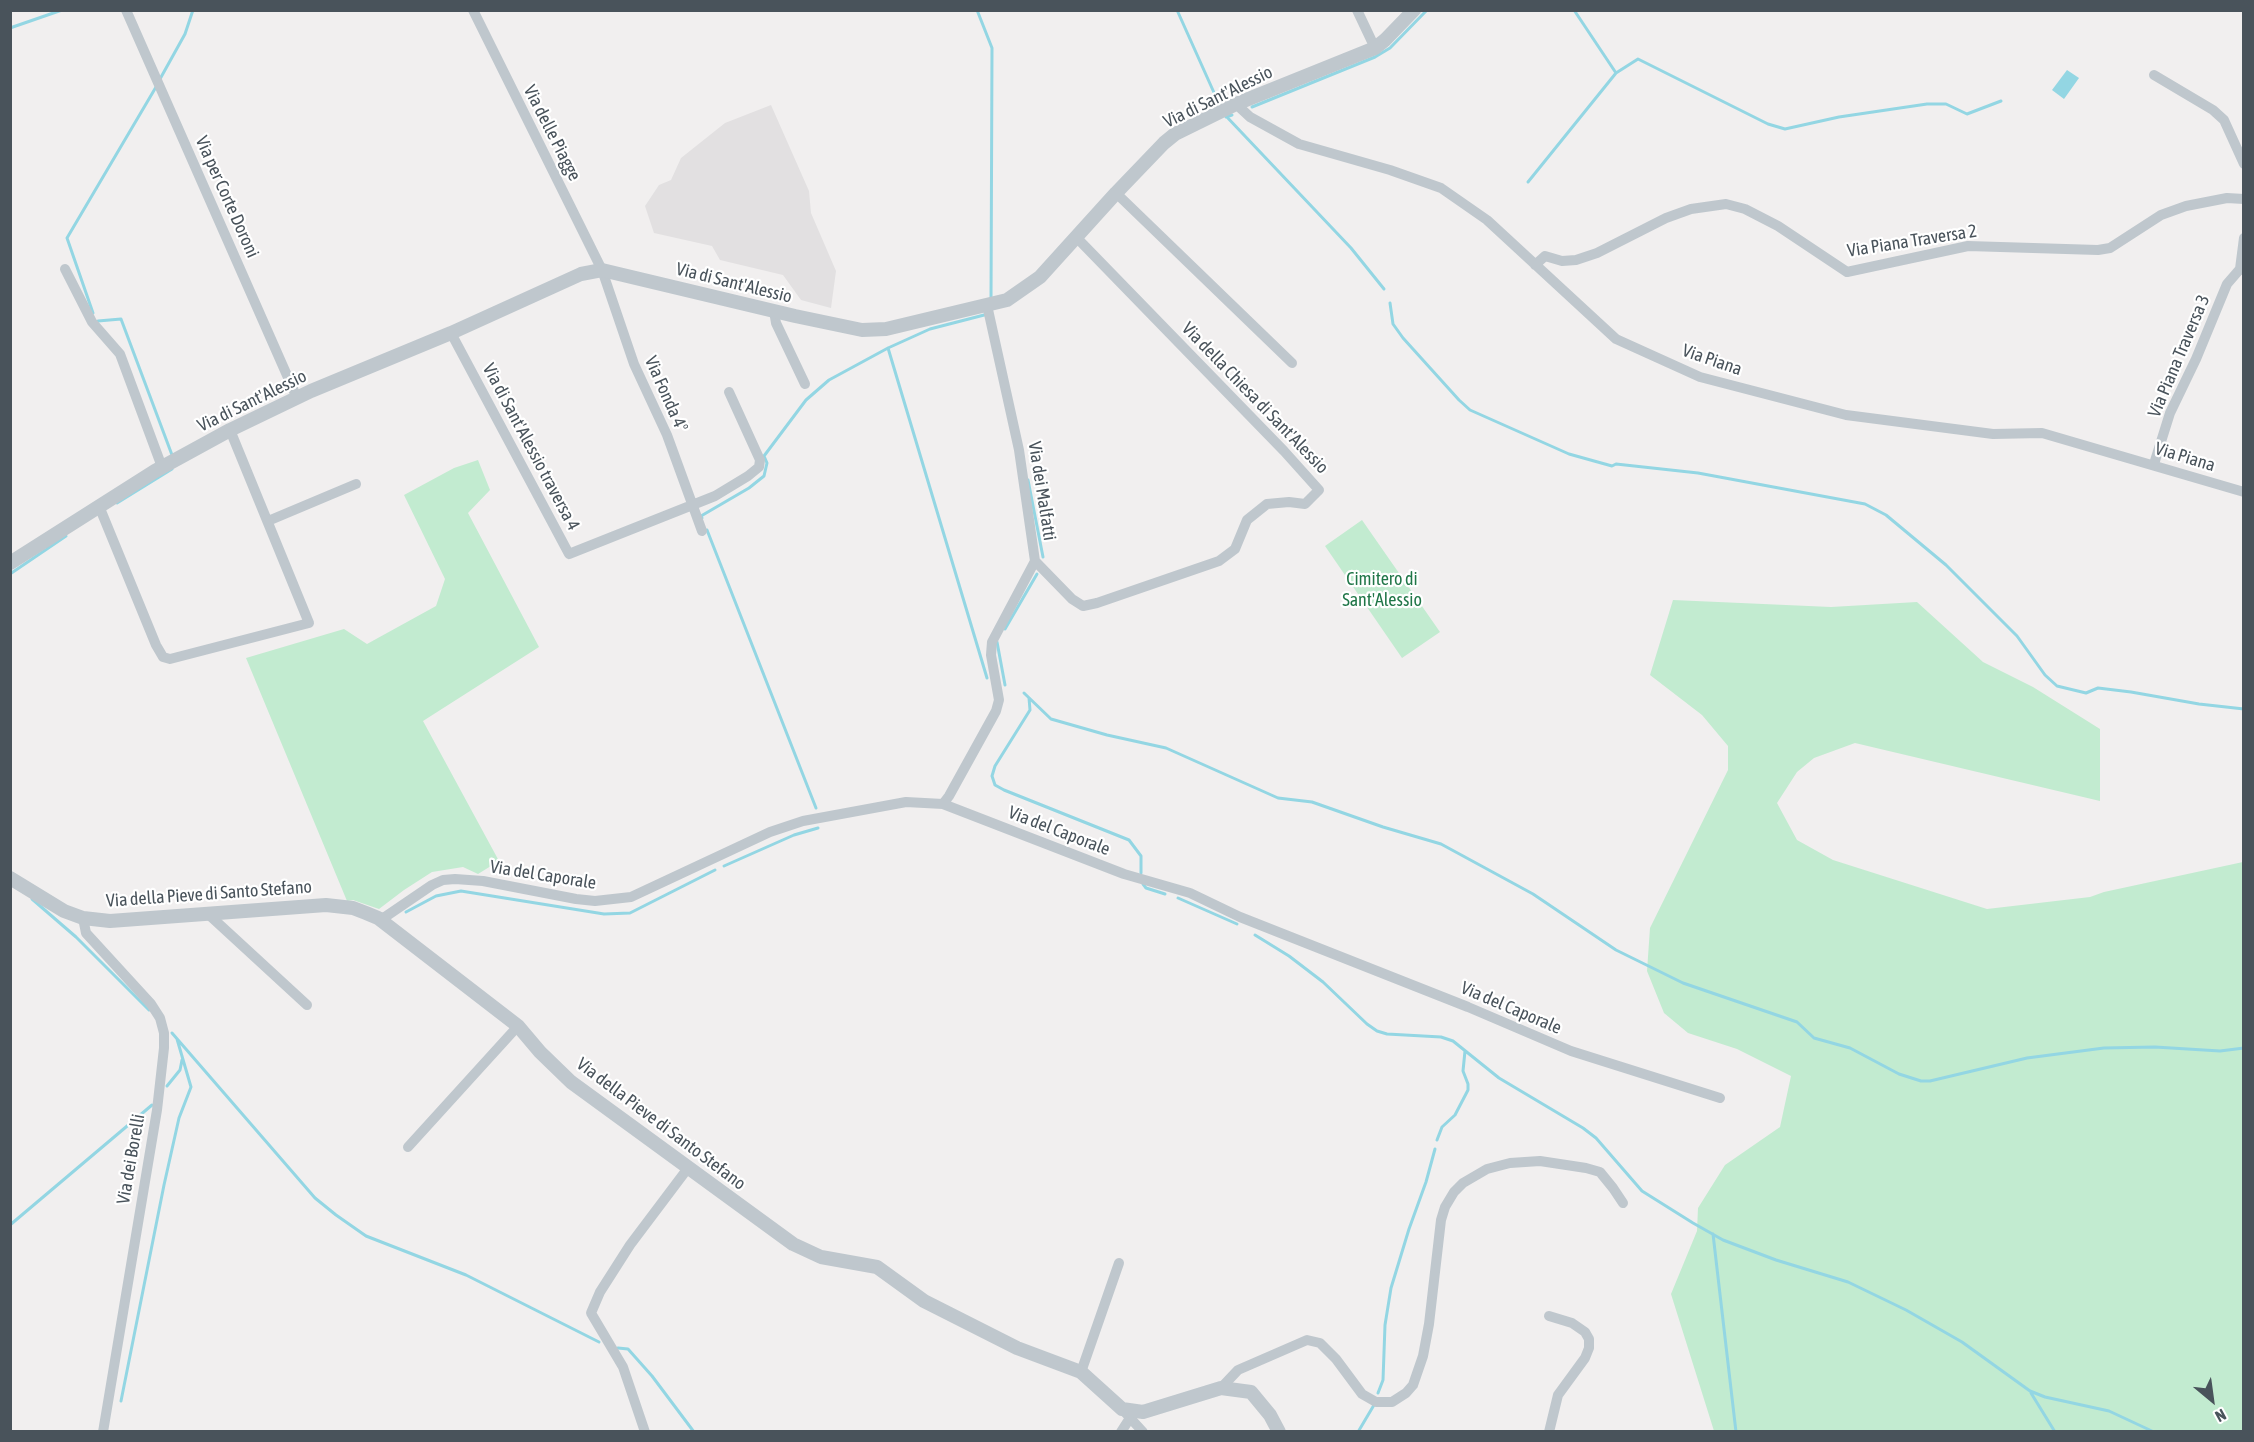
<!DOCTYPE html>
<html>
<head>
<meta charset="utf-8">
<style>
	body { margin:0 }
	#map { position:relative; width:2254px; height:1442px; overflow:hidden; background:#f1efef; font-family:"Asap Condensed",sans-serif }
	canvas { display:block }
	.frame { position:absolute; inset:0; border:12px solid #49535b; pointer-events:none }
	.north { position:absolute; left:2182px; top:1370px; width:60px; height:60px; -webkit-text-stroke:4px #fff; paint-order:stroke; rotate:151deg; font-size:16px; font-weight:700; line-height:24px; text-align:center; color:#49535b }
	.north::after { content:''; display:block; margin:auto; width:21px; height:27px; background:#49535b; clip-path:polygon(50% 0,100% 100%,50% 72%,0 100%) }
</style>
</head>
<body>
<div id="map">
<canvas width="2254" height="1442"></canvas>
<div class="frame"></div>
<div class="north">N</div>
</div>
<script>
const ctx = document.querySelector('canvas').getContext('2d');
ctx.lineJoin = 'round';
function fillPath(path, color) {
  ctx.fillStyle = color;
  ctx.fill(path, 'evenodd');
}
function poly(rows) {
  const path = new Path2D();
  for (const r of rows) {
    path.moveTo(r[0], r[1]);
    for (let i = 2; i < r.length; i += 2) path.lineTo(r[i], r[i + 1]);
  }
  return path;
}
function trace(path, color, width, dash) {
  ctx.strokeStyle = color;
  ctx.lineWidth = width;
  ctx.lineCap = dash ? 'butt' : 'round';
  ctx.setLineDash(dash || []);
  ctx.stroke(path);
}
function drawText(font, color, halo, rows, align = 'center') {
  ctx.font = font + ' "Asap Condensed",sans-serif';
  ctx.lineWidth = 4.5;
  ctx.setLineDash([]);
  ctx.textBaseline = 'middle';
  ctx.strokeStyle = halo;
  ctx.fillStyle = color;
  for (const [text, x, y, turn = 0] of rows) {
    ctx.save();
    ctx.translate(x, y);
    ctx.rotate((+turn || 0) * Math.PI / 180);
    ctx.textAlign = isNaN(turn) ? turn : align;
    if (halo) ctx.strokeText(text, 0, 0);
    ctx.fillText(text, 0, 0);
    ctx.restore();
  }
}
fillPath(poly([
	[771,105,809,191,811,213,836,271,831,308,801,300,783,275,720,260,712,246,654,233,645,206,659,185,671,180,681,158,725,123]
]), '#e2e0e1');
fillPath(poly([
	[478,460,490,490,468,513,539,647,423,721,499,861,478,874,463,867,432,872,404,890,379,909,353,900,347,901,246,658,344,629,367,644,436,606,445,579,404,495,454,468],
	[1362,520,1440,632,1402,658,1325,546],
	[1673,600,1831,607,1917,602,1983,662,2033,687,2100,729,2100,801,1855,743,1814,758,1797,772,1777,803,1797,840,1833,860,1987,909,2090,897,2104,892,2243,862,2243,1431,1714,1431,1671,1294,1697,1231,1698,1208,1725,1165,1780,1127,1791,1076,1737,1049,1688,1033,1664,1013,1647,971,1650,928,1728,770,1728,746,1702,715,1650,675]
]), '#c2ebd0');
fillPath(poly([
	[2067,70,2079,78,2064,99,2052,90]
]), '#93d6e3');
trace(poly([
	[977,10,992,48,991,300],
	[1177,10,1220,106],
	[1574,10,1616,73],
	[10,28,62,10],
	[160,79,185,34,193,10],
	[1252,107,1375,57,1390,48,1427,10],
	[1225,115,1351,248,1384,289],
	[1226,117,1232,115],
	[1528,182,1616,73,1638,59,1768,124,1785,129,1839,117,1927,104,1946,104,1967,114,2001,101],
	[1390,303,1393,324,1403,338,1459,400,1470,410,1569,454,1612,466,1616,464,1698,473,1865,504,1886,515,1946,565,2017,636,2045,675,2057,686,2086,693,2098,688,2131,692,2199,704,2244,709],
	[93,313,67,238,156,87],
	[98,321,121,319,172,455],
	[888,348,987,678],
	[1028,480,1043,557],
	[117,503,172,469],
	[702,518,701,516,749,488,764,476,767,463,764,456,806,400,829,380,888,348,930,329,988,314],
	[707,530,816,808],
	[10,574,66,536],
	[1005,629,1037,574],
	[997,642,1005,685],
	[1024,693,1051,719,1107,735,1166,748,1278,798,1312,802,1383,827,1441,844,1533,894,1616,950,1683,983,1797,1022,1814,1038,1850,1048,1899,1074,1921,1081,1930,1081,2027,1058,2104,1048,2155,1047,2220,1051,2244,1048],
	[1029,698,1030,710,995,766,992,776,995,785,1004,790,1129,840,1141,856,1141,873],
	[724,866,794,835,818,828],
	[1143,884,1146,888,1165,894],
	[1178,898,1237,924],
	[32,899,76,937,149,1010],
	[406,912,436,896,461,891,604,914,630,913,715,870],
	[1255,935,1289,956,1323,982,1367,1024,1377,1031,1387,1034,1441,1037,1453,1041,1499,1078,1583,1128,1596,1138,1642,1191,1693,1223,1723,1240,1776,1260,1848,1282,1906,1310,1962,1342,2030,1391,2045,1397,2109,1411,2154,1432],
	[172,1033,315,1198,336,1215,366,1236,466,1275,599,1342],
	[167,1086,180,1070,182,1060],
	[1437,1140,1442,1127,1455,1115,1468,1090,1468,1084,1463,1071,1465,1051],
	[10,1225,152,1105],
	[1713,1234,1736,1432],
	[618,1348,628,1349,652,1376,694,1432],
	[1378,1393,1383,1380,1385,1325,1391,1288,1409,1229,1426,1182,1435,1149],
	[2031,1393,2055,1432],
	[121,1401,164,1185,179,1118,191,1087,177,1039],
	[1358,1432,1374,1405]
]), '#93d6e3', 3);
trace(poly([
	[126,10,297,398],
	[473,10,602,270,634,364,667,435,702,531],
	[1357,10,1375,48],
	[2154,75,2213,110,2224,120,2244,164],
	[1236,104,1250,117,1299,144,1390,170,1441,188,1487,220,1616,339,1700,377,1846,415,1993,434,2042,433,2244,492],
	[1116,193,1292,363],
	[1535,265,1545,256,1562,261,1576,260,1597,253,1666,218,1691,209,1726,204,1745,209,1778,226,1847,272,1968,246,2098,250,2110,248,2161,215,2186,206,2227,198,2244,199],
	[65,269,92,322,120,354,162,467],
	[2240,269,2244,238],
	[774,311,776,323,805,384],
	[451,333,569,554,715,496,748,476,759,467,760,460,729,392],
	[2154,464,2170,413,2196,359,2227,284,2240,269,2244,270],
	[99,506,156,645,163,657,170,659,309,623,230,430],
	[268,521,356,484],
	[1035,561,1072,599,1083,606,1097,603,1219,561,1235,549,1247,520,1267,504,1289,502,1305,504,1319,490,1284,451,1077,238],
	[943,804,949,796,996,711,999,700,991,655,992,642,1035,561,1019,450,987,305],
	[207,913,307,1005],
	[83,918,86,933,151,1004,160,1018,164,1033,164,1048,157,1110,103,1432],
	[378,918,385,917,432,885,443,880,455,879,483,881,576,899,595,901,631,897,770,832,803,821,906,802,943,804,1124,874,1190,893,1240,917,1468,1007,1571,1051,1720,1098],
	[408,1147,518,1026],
	[1081,1372,1119,1263],
	[1221,1388,1238,1370,1307,1340,1320,1343,1336,1359,1362,1394,1376,1402,1392,1402,1406,1393,1413,1385,1423,1356,1429,1324,1441,1220,1445,1207,1454,1192,1463,1183,1487,1169,1510,1163,1540,1161,1586,1168,1600,1172,1613,1188,1623,1203],
	[1122,1409,1143,1432],
	[645,1432,623,1367,591,1313,600,1292,630,1245,688,1168],
	[1121,1432,1130,1418],
	[1549,1432,1558,1395,1585,1358,1589,1348,1589,1339,1585,1332,1572,1323,1549,1316]
]), '#bfc7cd', 10);
trace(poly([
	[10,563,155,471,230,430,311,391,451,333,581,274,602,270,795,316,862,330,886,329,1007,300,1040,277,1116,193,1164,143,1175,134,1236,104,1375,48,1385,40,1414,10],
	[10,878,64,911,83,918,110,921,326,905,353,908,366,913,378,918,518,1026,540,1052,571,1082,793,1244,821,1257,877,1267,924,1301,1017,1348,1081,1372,1122,1409,1143,1412,1221,1388,1251,1392,1270,1415,1279,1432]
]), '#bfc7cd', 14);
drawText('18px', '#49535b', '#fff', [
	["Via di Sant'Alessio",1218,97,-26],
	["Via delle Piagge",552,133,63],
	["Via per Corte Doroni",227,197,66],
	["Via Piana Traversa 2",1912,241,-9],
	["Via di Sant'Alessio",734,283,14],
	["Via Piana Traversa 3",2179,356,-67],
	["Via Piana",1712,360,19],
	["Via Fonda 4°",666,394,66],
	["Via della Chiesa di Sant'Alessio",1255,398,46],
	["Via di Sant'Alessio",252,401,-26],
	["Via di Sant'Alessio traversa 4",531,447,62],
	["Via Piana",2185,457,17],
	["Via dei Malfatti",1042,491,81],
	["Via del Caporale",1059,831,21],
	["Via del Caporale",543,875,9],
	["Via della Pieve di Santo Stefano",209,894,-4],
	["Via del Caporale",1511,1008,23],
	["Via della Pieve di Santo Stefano",661,1124,37],
	["Via dei Borelli",131,1159,-80]
]);
drawText('18px', '#207648', '#fff', [
	["Cimitero di",1382,579],
	["Sant'Alessio",1382,600]
]);
</script>
</body>
</html>
